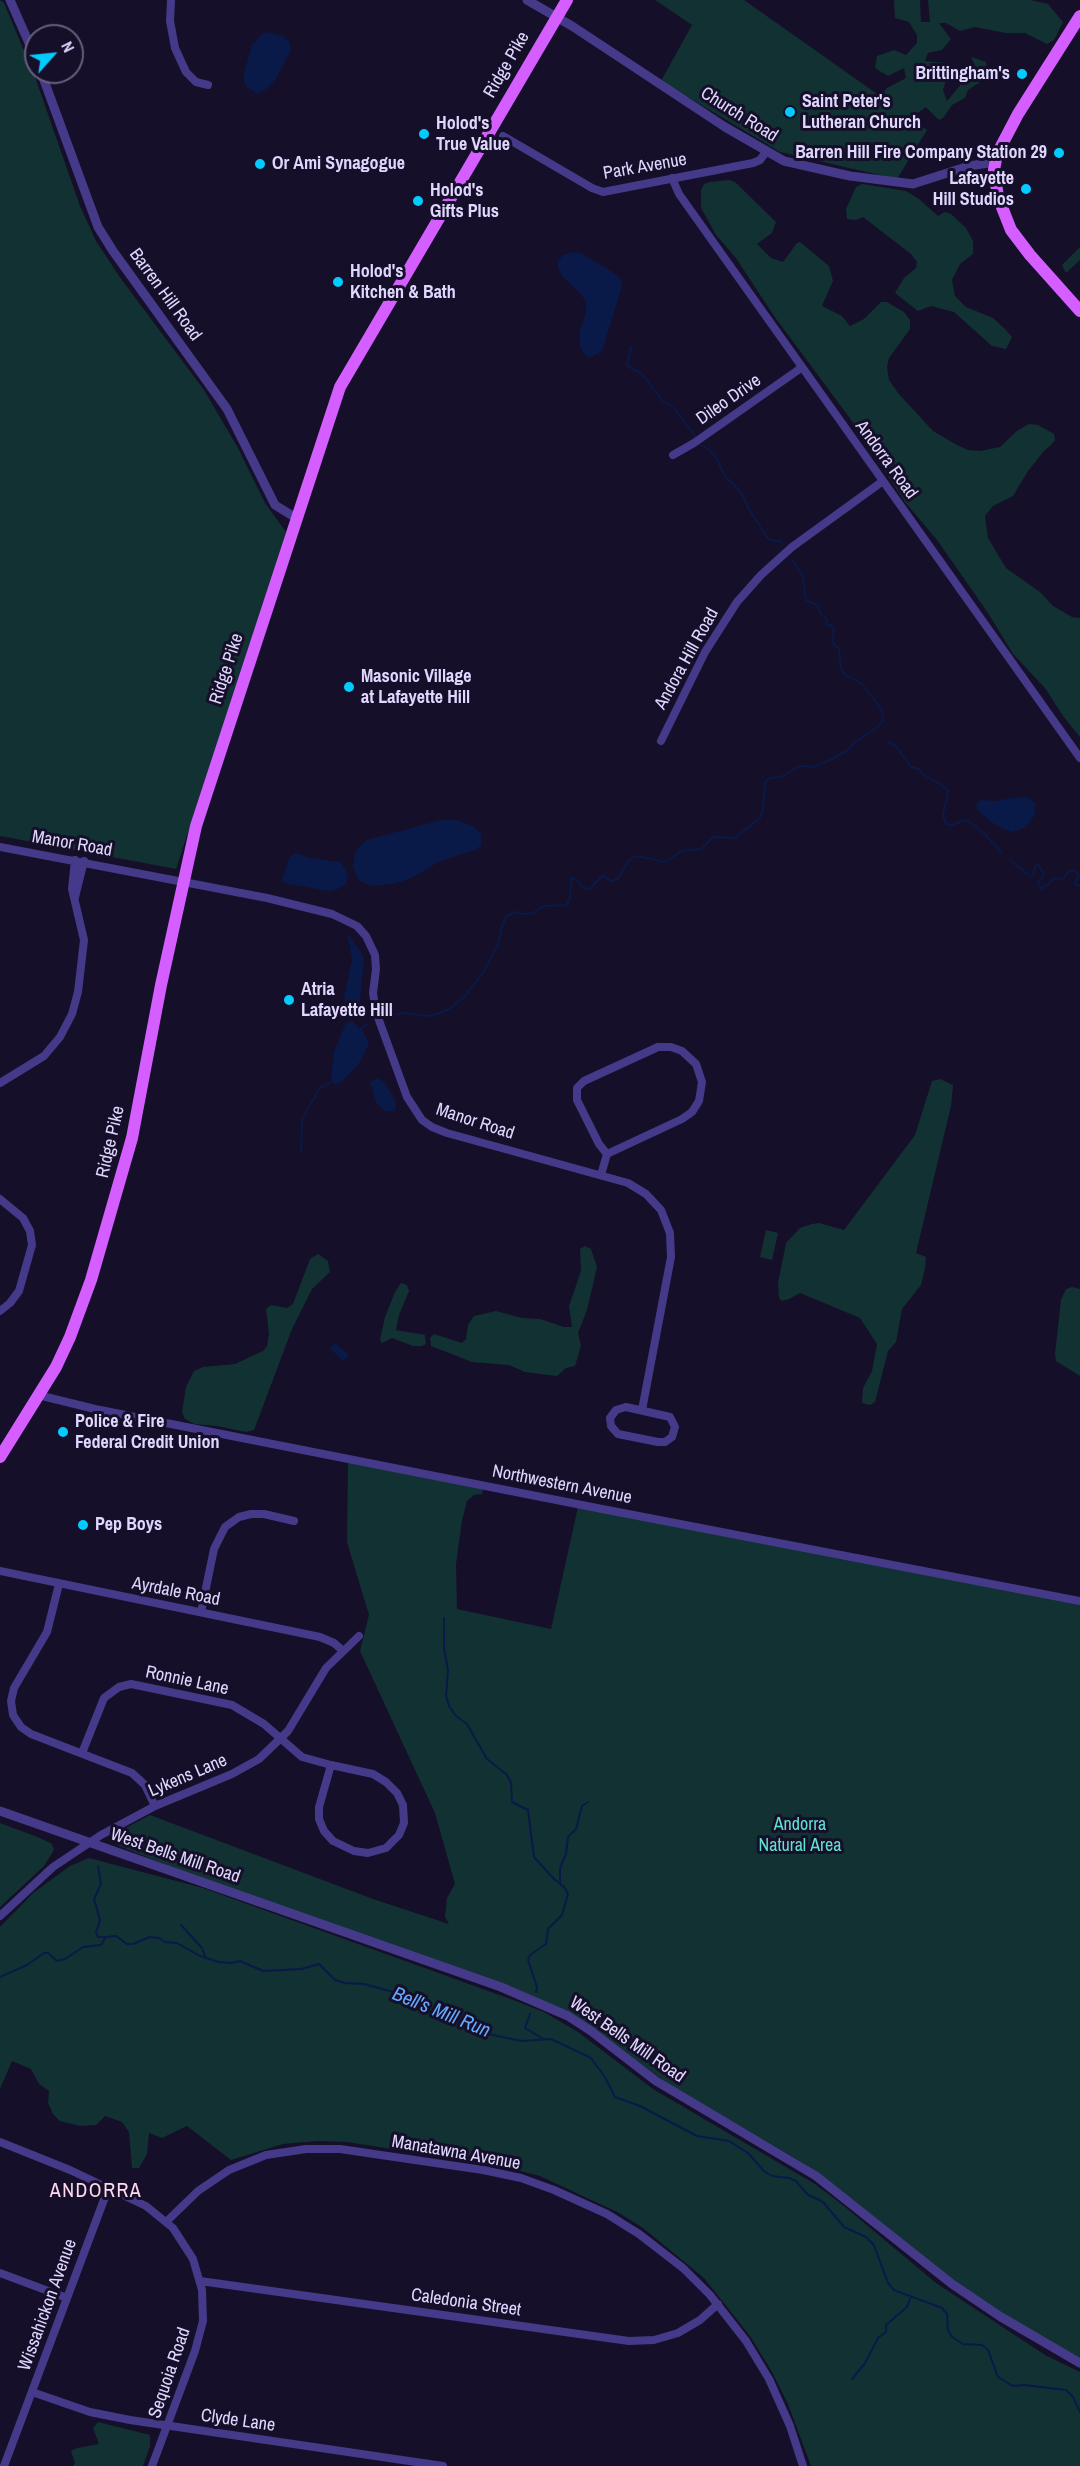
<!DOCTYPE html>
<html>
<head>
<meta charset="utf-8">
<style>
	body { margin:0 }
	#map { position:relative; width:1080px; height:2466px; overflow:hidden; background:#160f29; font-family:"Archivo Narrow",sans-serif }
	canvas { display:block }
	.north { position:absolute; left:24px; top:24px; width:60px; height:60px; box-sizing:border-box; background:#160f29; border:2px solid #675f7f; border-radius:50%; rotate:63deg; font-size:16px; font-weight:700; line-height:24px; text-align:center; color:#e0d7ff }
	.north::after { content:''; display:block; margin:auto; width:21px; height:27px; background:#03cbff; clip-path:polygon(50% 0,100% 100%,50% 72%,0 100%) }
</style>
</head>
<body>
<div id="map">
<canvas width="1080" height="2466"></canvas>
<div class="north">N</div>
</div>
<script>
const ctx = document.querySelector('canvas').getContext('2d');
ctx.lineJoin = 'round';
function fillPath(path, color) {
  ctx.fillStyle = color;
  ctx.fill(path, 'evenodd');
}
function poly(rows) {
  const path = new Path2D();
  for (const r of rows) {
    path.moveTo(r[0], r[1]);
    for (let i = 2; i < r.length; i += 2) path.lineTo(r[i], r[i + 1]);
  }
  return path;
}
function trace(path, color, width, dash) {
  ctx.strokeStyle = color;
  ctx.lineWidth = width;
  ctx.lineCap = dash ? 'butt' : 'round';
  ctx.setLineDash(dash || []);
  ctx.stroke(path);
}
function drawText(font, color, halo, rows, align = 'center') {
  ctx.font = font + ' "Archivo Narrow",sans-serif';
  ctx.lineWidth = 6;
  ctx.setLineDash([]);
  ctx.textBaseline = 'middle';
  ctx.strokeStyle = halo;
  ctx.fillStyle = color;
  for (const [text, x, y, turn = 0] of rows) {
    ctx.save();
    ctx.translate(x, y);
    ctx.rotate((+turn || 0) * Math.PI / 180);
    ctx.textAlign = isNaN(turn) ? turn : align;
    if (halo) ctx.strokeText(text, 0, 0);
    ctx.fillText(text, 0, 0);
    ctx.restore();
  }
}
fillPath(poly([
	[0,0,4,3,35,77,80,206,96,241,119,276,204,390,238,448,265,503,286,532,176,869,0,836],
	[655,0,744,0,880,96,887,88,906,78,904,68,888,76,875,68,877,56,894,50,906,55,917,43,917,35,909,22,895,18,894,0,920,0,921,22,930,22,928,0,1030,0,1048,4,1063,22,1054,40,1047,44,1025,33,1006,33,975,27,960,31,946,23,939,23,951,39,942,50,928,53,925,61,946,63,947,77,943,90,947,101,967,77,978,72,971,57,986,62,989,76,968,90,965,98,952,105,943,118,939,120,926,107,913,116,912,120,927,130,897,179,780,152,661,81,692,25],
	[729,180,735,182,776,222,772,233,757,244,771,258,783,262,797,243,800,242,829,266,833,281,822,306,842,316,850,326,864,319,881,302,887,302,904,312,910,320,910,329,889,358,887,367,889,380,898,393,933,431,957,445,968,450,980,451,1000,447,1018,430,1029,424,1038,425,1054,434,1055,440,1051,445,1044,451,1028,471,1013,496,993,506,985,516,988,538,1006,568,1040,592,1053,606,1072,617,1080,618,1080,737,1063,716,1045,688,1013,654,988,613,937,540,905,502,849,417,774,316,736,258,716,235,701,208,701,190,704,184,710,182],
	[862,184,906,191,919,199,938,216,945,212,951,214,966,228,973,241,973,254,960,264,952,280,955,296,966,307,993,318,1004,328,1012,337,1006,349,992,346,954,312,931,306,918,311,895,293,904,278,916,268,917,262,911,254,863,217,856,220,847,219,846,209,856,187],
	[1080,247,1080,260,1066,273,1062,265],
	[940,1079,953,1085,951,1106,916,1253,926,1257,925,1268,921,1285,902,1309,896,1342,888,1351,875,1402,870,1405,862,1403,863,1388,872,1371,877,1344,860,1318,800,1293,789,1299,782,1301,779,1298,778,1283,786,1243,800,1228,812,1224,819,1223,844,1230,915,1135,932,1081],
	[766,1230,778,1233,772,1260,760,1257],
	[585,1246,591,1249,597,1267,587,1310,578,1333,581,1346,575,1366,566,1368,557,1376,525,1372,509,1365,472,1362,431,1346,430,1338,434,1334,462,1343,466,1339,468,1325,474,1316,496,1311,522,1318,540,1319,564,1327,572,1327,569,1306,581,1271,580,1249],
	[318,1254,328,1261,330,1272,312,1289,292,1329,254,1430,246,1432,217,1426,194,1424,185,1419,182,1412,186,1387,194,1371,203,1367,235,1364,263,1351,267,1346,269,1334,266,1309,271,1305,287,1308,293,1304,310,1259],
	[401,1283,407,1285,409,1291,399,1315,396,1330,425,1335,426,1344,422,1346,413,1346,392,1338,382,1343,380,1340,385,1317,395,1292],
	[1072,1287,1080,1289,1080,1376,1056,1361,1055,1354,1061,1300,1066,1289],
	[348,1461,483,1489,482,1494,474,1495,467,1501,462,1520,456,1564,457,1609,551,1629,578,1507,1080,1604,1080,2358,1018,2323,944,2274,821,2175,790,2155,671,2086,573,2014,510,1986,182,1871,119,1846,116,1841,118,1832,150,1815,373,1899,449,1924,445,1917,447,1898,455,1884,435,1813,360,1651,369,1615,347,1542],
	[0,1823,40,1838,52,1844,54,1850,44,1866,0,1907],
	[89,1858,203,1888,516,2001,544,2012,578,2032,653,2089,815,2184,844,2206,936,2283,1045,2355,1080,2372,1080,2466,811,2466,788,2404,772,2372,750,2336,704,2278,643,2228,619,2213,540,2176,501,2166,347,2142,318,2141,283,2144,231,2160,187,2126,162,2138,149,2133,147,2154,139,2168,132,2168,129,2132,122,2122,105,2116,96,2125,80,2126,60,2121,53,2114,48,2103,49,2091,39,2084,31,2069,12,2061,0,2089,0,1927,33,1893,70,1866],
	[98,2422,150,2435,150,2446,143,2466,73,2466,75,2463,71,2451,77,2448,99,2444,93,2428]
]), '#123133');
fillPath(poly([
	[266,32,283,36,289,42,291,50,276,79,266,89,258,94,248,88,244,82,244,73,252,45,260,36],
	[573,252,581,253,614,273,621,280,622,286,602,351,592,357,587,357,580,347,580,330,586,313,586,302,580,293,563,277,558,268,558,261,563,255],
	[1025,796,1035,803,1035,815,1025,828,1012,832,997,826,979,812,976,806,978,802,982,800,994,801],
	[441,820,457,820,473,826,481,834,481,845,476,850,440,861,412,878,393,884,369,886,358,879,353,867,354,859,356,850,367,840],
	[295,853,310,858,340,862,348,873,346,884,338,889,329,891,288,884,282,880,289,858],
	[349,935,364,957,360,1001,357,1005,345,1003,344,997,352,960,348,937],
	[352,1021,363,1031,369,1044,358,1065,340,1083,335,1085,331,1080,334,1051,346,1023],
	[377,1078,384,1082,394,1098,396,1104,395,1111,384,1111,376,1102,370,1082],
	[335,1343,349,1355,343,1361,330,1349]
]), '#091a48');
trace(poly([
	[631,347,627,366,641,373,662,400,675,409,695,436],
	[703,446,714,454,725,476,741,492,749,509,766,536,770,540,780,541,783,545],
	[888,742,896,746,911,767,919,769,923,774,946,788,948,792,943,815,946,824,952,825,964,820,970,822,985,834,1001,852],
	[1010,860,1030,876,1033,875,1035,866,1038,864,1044,874,1038,883,1042,889,1055,878,1063,880,1068,872,1073,870,1079,874,1075,884,1080,886],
	[390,1016,403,1013,427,1016,438,1014,449,1009,463,998,483,973,498,944,502,926,507,916,516,912,523,914,533,913,544,906,566,905,570,899,571,878,576,879,583,888,590,889,603,875,611,881,618,879,629,860,636,856,666,862,682,851,701,849,713,837,735,838,760,818,763,810,765,783,768,779,783,776,799,766,814,767,828,761,847,751,854,743,879,726,883,720,882,710,862,684,844,674,841,669,839,649,832,642,834,630,832,626,826,624,827,619,820,613,818,606,806,600,803,577,792,559],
	[360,1029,367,1024],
	[301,1152,302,1119,320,1088,333,1081],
	[444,1618,444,1649,448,1670,446,1696,449,1706,456,1716,467,1724,487,1759,507,1775,511,1783,512,1802,528,1810,534,1857,553,1878,565,1888,568,1894,562,1915,548,1929,546,1944,530,1955,528,1960,537,1987,536,1992],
	[98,1866,101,1884,94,1899,100,1920,96,1933,98,1937,106,1937],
	[560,1882,560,1868,566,1854,568,1837,576,1829,582,1806,588,1802],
	[181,1925,202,1948,205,1956],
	[0,1977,27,1965,44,1953,48,1953,57,1961,65,1959,83,1947,101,1945,106,1937,116,1936,127,1944,133,1944,150,1937,159,1938,165,1942,177,1943,200,1956,219,1962,232,1963,240,1961,263,1971,301,1969,319,1964,335,1980,345,1983,364,1984,397,1993,418,2001,430,2012,467,2020,483,2033,522,2041,551,2039,591,2058,605,2077,615,2097,640,2106,697,2136,729,2141,748,2153,764,2171,772,2176,789,2178,796,2181,807,2194,823,2202,844,2227,866,2237,874,2245,888,2283,894,2290,942,2308,947,2314,948,2330,952,2337,963,2344,982,2345,988,2350,998,2377,1013,2386,1024,2385,1066,2390,1073,2397,1080,2412],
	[530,2014,525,2028,542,2038],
	[852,2379,865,2363,878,2338,886,2332,886,2325,907,2307,911,2297]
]), '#091a48', 2);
trace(poly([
	[171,0,170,21,175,48,186,72,196,82,208,85],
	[503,136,592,188,603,192,753,163,760,160,766,152],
	[672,178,679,194,1080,758],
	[673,455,694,443,801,368],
	[661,741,705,652,737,602,761,575,792,547,883,481],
	[0,847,267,898,332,914,357,926,366,936,375,955,376,969,373,993,376,1012,407,1097,422,1120,432,1127,447,1133,628,1183,646,1194,661,1210,670,1233,671,1257,642,1410],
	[75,897,84,861],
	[658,1047,671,1047,682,1051,696,1064,702,1082,699,1101,692,1112,682,1119,607,1154,599,1144,577,1100,577,1088,584,1081,658,1047],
	[0,1083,44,1056,60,1037,72,1014,78,992,84,940,72,889,75,860],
	[601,1175,607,1154],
	[0,1199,23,1218,30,1231,32,1245,19,1291,10,1303,0,1311],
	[38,1395,95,1409,597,1508,1080,1601],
	[626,1407,670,1417,675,1427,672,1437,665,1442,658,1442,618,1434,611,1426,610,1418,616,1410,626,1407],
	[0,1571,320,1637,334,1643,342,1650],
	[59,1584,47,1632,14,1688,11,1701,13,1715,21,1727,31,1734,132,1773,145,1785,155,1806],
	[201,1612,214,1549,225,1527,239,1517,251,1514,264,1514,294,1521],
	[82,1753,104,1698,119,1687,131,1684,232,1705,264,1724,302,1757,331,1765],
	[331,1765,373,1774,386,1782,397,1793,403,1805,404,1823,399,1835,386,1848,368,1853,354,1851,333,1841,324,1831,319,1819,319,1807,331,1765],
	[0,1916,53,1867,101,1835,155,1806,232,1774,259,1759,288,1731,326,1668,359,1636],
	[0,2142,70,2170,146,2206,173,2228,193,2259,202,2290,203,2321,195,2351,152,2466],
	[167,2221,198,2191,229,2170,266,2155,306,2149,340,2149,483,2170,521,2178,554,2190,607,2214,639,2234,683,2268,710,2295,746,2341,769,2379,790,2426,803,2466],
	[0,2273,67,2298],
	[200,2281,629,2341,654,2340,678,2333,700,2320,718,2304],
	[32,2392,90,2412,130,2420,443,2466],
	[4,2466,108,2189]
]), '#453a89', 8);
trace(poly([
	[10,0,36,59],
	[527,0,572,26,725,127,784,161,850,176,913,184,969,166,995,162],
	[41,72,98,227,113,251,227,409,275,505,296,518],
	[0,1811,501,1987,568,2016,591,2031,656,2081,816,2176,952,2284,1001,2317,1080,2363]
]), '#453a89', 9);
trace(poly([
	[1080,16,1018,114,997,154,994,170,998,197,1011,230,1030,255,1080,311],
	[0,1457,56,1367,70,1337,91,1280,132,1138,161,985,196,826,340,387,567,0]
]), '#d45eff', 12);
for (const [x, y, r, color] of [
	[1022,74,6,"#03cbff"],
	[790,112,6,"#03cbff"],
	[424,134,6,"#03cbff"],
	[1059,153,6,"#03cbff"],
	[260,164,6,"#03cbff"],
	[1026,189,6,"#03cbff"],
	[418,201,6,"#03cbff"],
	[338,282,6,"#03cbff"],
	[349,687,6,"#03cbff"],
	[289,1000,6,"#03cbff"],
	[63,1432,6,"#03cbff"],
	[83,1525,6,"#03cbff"]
]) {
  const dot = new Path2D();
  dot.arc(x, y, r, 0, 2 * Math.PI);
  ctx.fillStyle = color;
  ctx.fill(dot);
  trace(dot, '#160f29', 2);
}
drawText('18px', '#e0d7ff', '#160f29', [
	["Ridge Pike",507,65,-60],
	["Church Road",739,115,32],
	["Park Avenue",645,167,-10],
	["Barren Hill Road",165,295,54],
	["Dileo Drive",729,400,-35],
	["Andorra Road",886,460,54],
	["Andora Hill Road",687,659,-61],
	["Ridge Pike",227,669,-72],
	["Manor Road",72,844,10],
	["Manor Road",475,1122,18],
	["Ridge Pike",111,1142,-77],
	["Northwestern Avenue",562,1485,11],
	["Ayrdale Road",176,1592,11],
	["Ronnie Lane",187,1681,12],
	["Lykens Lane",188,1776,-23],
	["West Bells Mill Road",175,1856,19],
	["West Bells Mill Road",627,2040,35],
	["Manatawna Avenue",456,2153,10],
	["Caledonia Street",466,2303,8],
	["Wissahickon Avenue",48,2305,-70],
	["Sequoia Road",170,2373,-71],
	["Clyde Lane",238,2421,8]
]);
drawText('bold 18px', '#e0d7ff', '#160f29', [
	["Brittingham's",1010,74,"right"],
	["Saint Peter's",802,102],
	["Lutheran Church",802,123],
	["Holod's",436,124],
	["True Value",436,145],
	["Barren Hill Fire Company Station 29",1047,153,"right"],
	["Or Ami Synagogue",272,164],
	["Lafayette",1014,179,"right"],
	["Hill Studios",1014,200,"right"],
	["Holod's",430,191],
	["Gifts Plus",430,212],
	["Holod's",350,272],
	["Kitchen & Bath",350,293],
	["Masonic Village",361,677],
	["at Lafayette Hill",361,698],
	["Atria",301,990],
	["Lafayette Hill",301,1011],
	["Police & Fire",75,1422],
	["Federal Credit Union",75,1443],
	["Pep Boys",95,1525]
], 'left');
drawText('18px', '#5fe3d0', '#160f29', [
	["Andorra",800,1825],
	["Natural Area",800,1846]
]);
drawText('italic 20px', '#65a8ff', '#160f29', [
	["Bell's Mill Run",441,2013,22]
]);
ctx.letterSpacing = '1.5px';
drawText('20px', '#ffd9ed', '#160f29', [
	["ANDORRA",96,2192]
]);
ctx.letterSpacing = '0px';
</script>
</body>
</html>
